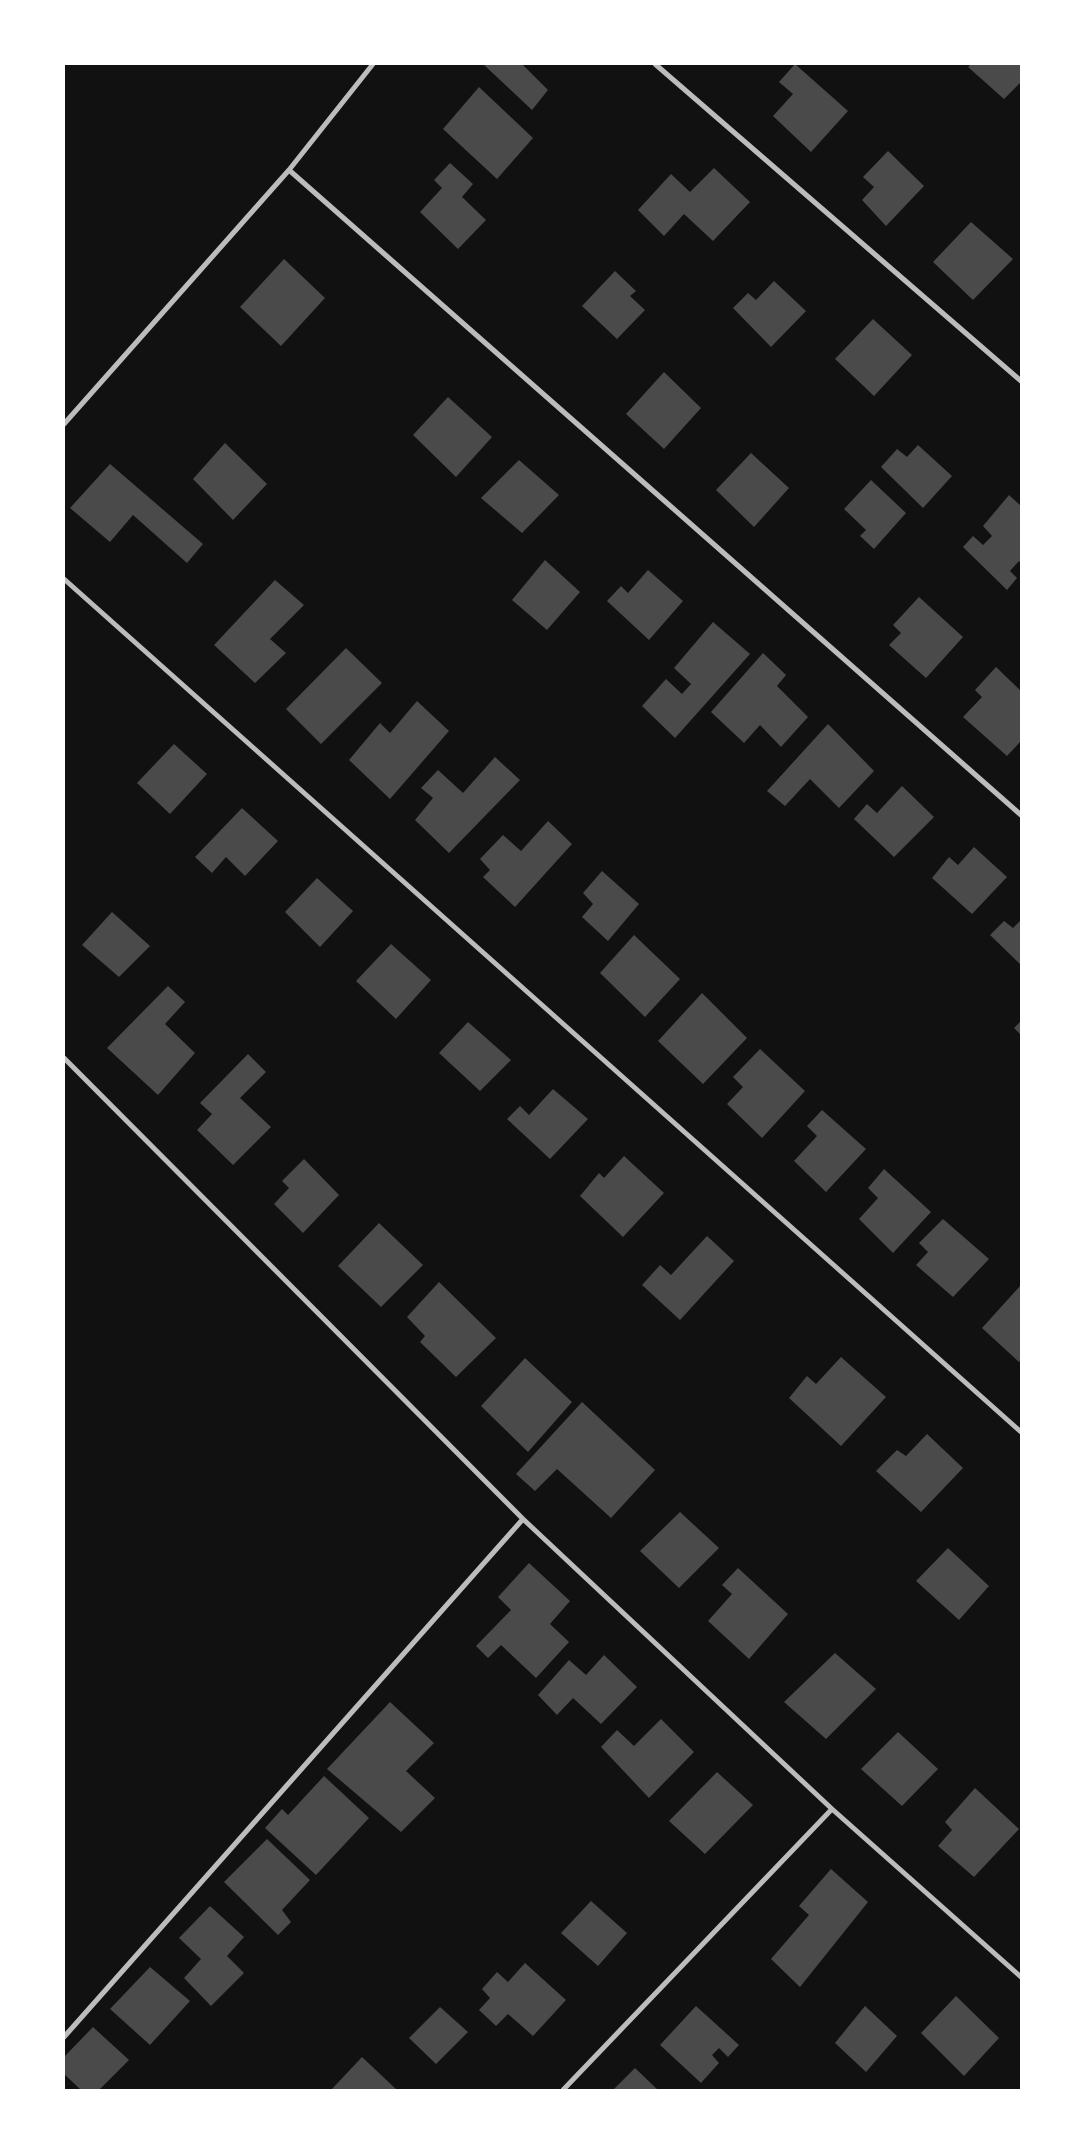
<!DOCTYPE html>
<html>
<head>
<meta charset="utf-8">
<style>
	body { margin:0 }
	#map { position:relative; width:1085px; height:2154px; overflow:hidden; background:#111; font-family:Arial,sans-serif }
	canvas { display:block }
	.frame { position:absolute; inset:0; border:65px solid #fff; pointer-events:none }
</style>
</head>
<body>
<div id="map">
<canvas width="1085" height="2154"></canvas>
<div class="frame"></div>
</div>
<script>
const ctx = document.querySelector('canvas').getContext('2d');
ctx.lineJoin = 'round';
function fillPath(path, color) {
  ctx.fillStyle = color;
  ctx.fill(path, 'evenodd');
}
function poly(rows) {
  const path = new Path2D();
  for (const r of rows) {
    path.moveTo(r[0], r[1]);
    for (let i = 2; i < r.length; i += 2) path.lineTo(r[i], r[i + 1]);
  }
  return path;
}
function trace(path, color, width, dash) {
  ctx.strokeStyle = color;
  ctx.lineWidth = width;
  ctx.lineCap = dash ? 'butt' : 'round';
  ctx.setLineDash(dash || []);
  ctx.stroke(path);
}
fillPath(poly([
	[483,64,522,64,548,90,532,110],
	[795,64,848,111,811,152,773,116,793,94,779,82],
	[971,64,1021,64,1021,82,1004,99,968,67],
	[479,87,533,138,497,179,443,129],
	[888,151,924,186,886,226,862,200,874,187,863,177],
	[450,163,473,184,462,197,486,220,458,249,420,212,442,188,434,180],
	[714,168,750,202,713,241,684,214,664,236,638,210,671,174,690,192],
	[971,222,1013,259,973,300,933,262],
	[284,259,325,298,281,346,240,307],
	[615,271,636,291,630,296,645,310,617,339,582,306],
	[774,281,806,311,771,347,733,308,748,293,756,300],
	[873,319,912,355,874,396,835,359],
	[664,372,701,408,664,449,626,414],
	[448,397,492,437,456,477,413,435],
	[225,443,267,484,233,520,193,479],
	[918,445,952,476,923,508,881,467,897,449,907,457],
	[751,453,789,488,754,527,716,490],
	[519,460,559,495,522,533,481,498],
	[110,464,203,544,187,563,133,515,110,542,70,508],
	[871,480,906,513,874,549,860,536,866,530,844,509],
	[1009,495,1021,506,1021,564,1019,561,1010,571,1017,578,1007,590,963,547,973,536,983,545,992,536,983,526],
	[545,560,580,592,547,630,512,600],
	[648,570,683,601,649,640,607,601,621,586,628,593],
	[275,580,304,605,270,639,286,653,255,683,214,645],
	[919,597,963,637,926,678,889,645,901,633,893,625],
	[713,622,750,654,675,738,642,706,666,679,682,694,691,684,674,668],
	[346,648,382,683,321,744,286,709],
	[763,653,786,675,777,686,808,717,781,747,760,725,744,743,711,712],
	[996,667,1021,691,1021,741,1007,756,963,717,982,697,975,690],
	[417,701,449,731,390,799,349,760,380,723,390,733],
	[828,724,874,771,839,808,810,779,785,806,767,791],
	[174,744,207,774,170,814,137,783],
	[495,757,520,780,449,853,415,820,433,798,421,788,438,770,463,793],
	[902,786,934,817,894,857,854,819,867,804,877,813],
	[242,808,278,841,245,876,226,857,212,873,195,857],
	[548,821,572,844,515,907,483,877,490,870,480,859,503,835,521,851],
	[974,847,1007,877,972,914,932,878,949,857,958,865],
	[602,871,639,904,608,941,582,917,593,904,583,893],
	[317,878,353,911,320,947,285,912],
	[112,912,150,946,119,977,82,945],
	[1021,920,1021,965,990,935,1004,921,1013,928],
	[634,935,680,979,645,1017,600,973],
	[391,944,431,980,396,1019,356,981],
	[168,986,185,1002,165,1024,195,1053,158,1095,107,1048],
	[702,993,747,1038,703,1084,658,1041],
	[1021,1021,1021,1035,1014,1028],
	[468,1022,511,1060,480,1091,439,1053],
	[760,1049,805,1091,762,1138,727,1104,743,1087,733,1077],
	[248,1054,266,1072,240,1098,271,1127,233,1165,197,1130,212,1114,200,1103],
	[553,1089,588,1119,550,1159,507,1119,520,1106,529,1115],
	[822,1110,866,1149,826,1192,794,1161,817,1136,807,1126],
	[624,1156,664,1193,623,1237,580,1196,599,1173,604,1178],
	[304,1159,339,1195,303,1233,274,1204,289,1188,282,1181],
	[884,1169,931,1212,893,1253,859,1219,878,1198,868,1188],
	[943,1219,989,1259,953,1297,916,1265,928,1252,919,1243],
	[379,1223,423,1265,381,1307,338,1266],
	[707,1236,734,1261,680,1320,642,1285,660,1265,671,1275],
	[439,1282,496,1338,456,1377,420,1342,425,1336,407,1317],
	[1021,1285,1021,1360,1019,1362,982,1328],
	[841,1357,886,1397,841,1446,789,1398,807,1376,816,1384],
	[525,1358,572,1402,528,1452,481,1406],
	[582,1402,655,1470,611,1518,557,1469,535,1491,516,1474],
	[927,1434,963,1468,921,1512,876,1471,897,1450,906,1456],
	[680,1512,719,1548,679,1588,640,1551],
	[948,1548,989,1586,959,1620,916,1581],
	[529,1563,570,1601,550,1624,569,1642,536,1678,501,1645,488,1658,476,1646,511,1610,498,1597],
	[738,1568,788,1614,749,1659,708,1621,732,1594,722,1585],
	[835,1653,876,1689,826,1739,784,1702],
	[604,1655,637,1687,601,1724,573,1698,557,1715,538,1695,569,1660,586,1675],
	[390,1702,434,1743,406,1771,435,1798,401,1832,327,1769],
	[661,1719,694,1752,649,1798,601,1747,617,1730,634,1746],
	[898,1732,938,1769,902,1806,861,1769],
	[717,1772,753,1805,705,1854,669,1821],
	[324,1776,369,1818,316,1875,265,1828,282,1809,288,1815],
	[975,1788,1019,1829,974,1877,938,1846,952,1830,945,1822],
	[267,1839,310,1880,282,1910,291,1922,278,1935,224,1882],
	[831,1869,868,1902,800,1987,771,1959,809,1915,799,1906],
	[591,1901,627,1933,598,1966,561,1933],
	[210,1906,244,1937,227,1956,244,1973,211,2006,184,1978,201,1959,179,1938],
	[525,1963,566,2000,533,2036,508,2014,496,2026,479,2010,490,1998,482,1989,497,1972,508,1982],
	[150,1967,190,2001,150,2045,110,2009],
	[956,1996,999,2038,964,2076,921,2033],
	[696,2006,739,2045,728,2057,719,2048,712,2055,719,2063,701,2083,660,2045],
	[865,2006,897,2036,866,2072,835,2043],
	[440,2007,468,2032,436,2064,409,2038],
	[93,2027,129,2060,99,2090,81,2090,64,2074,64,2057],
	[362,2057,397,2090,331,2090],
	[635,2068,658,2090,613,2090]
]), '#4a4a4a');
trace(poly([
	[655,64,1021,381],
	[289,170,1021,815],
	[64,424,289,170,373,64],
	[64,579,1021,1432],
	[64,1058,523,1519,832,1809,1021,1977],
	[64,2037,523,1519],
	[563,2090,832,1809]
]), '#bcbcbc', 5);
</script>
</body>
</html>
